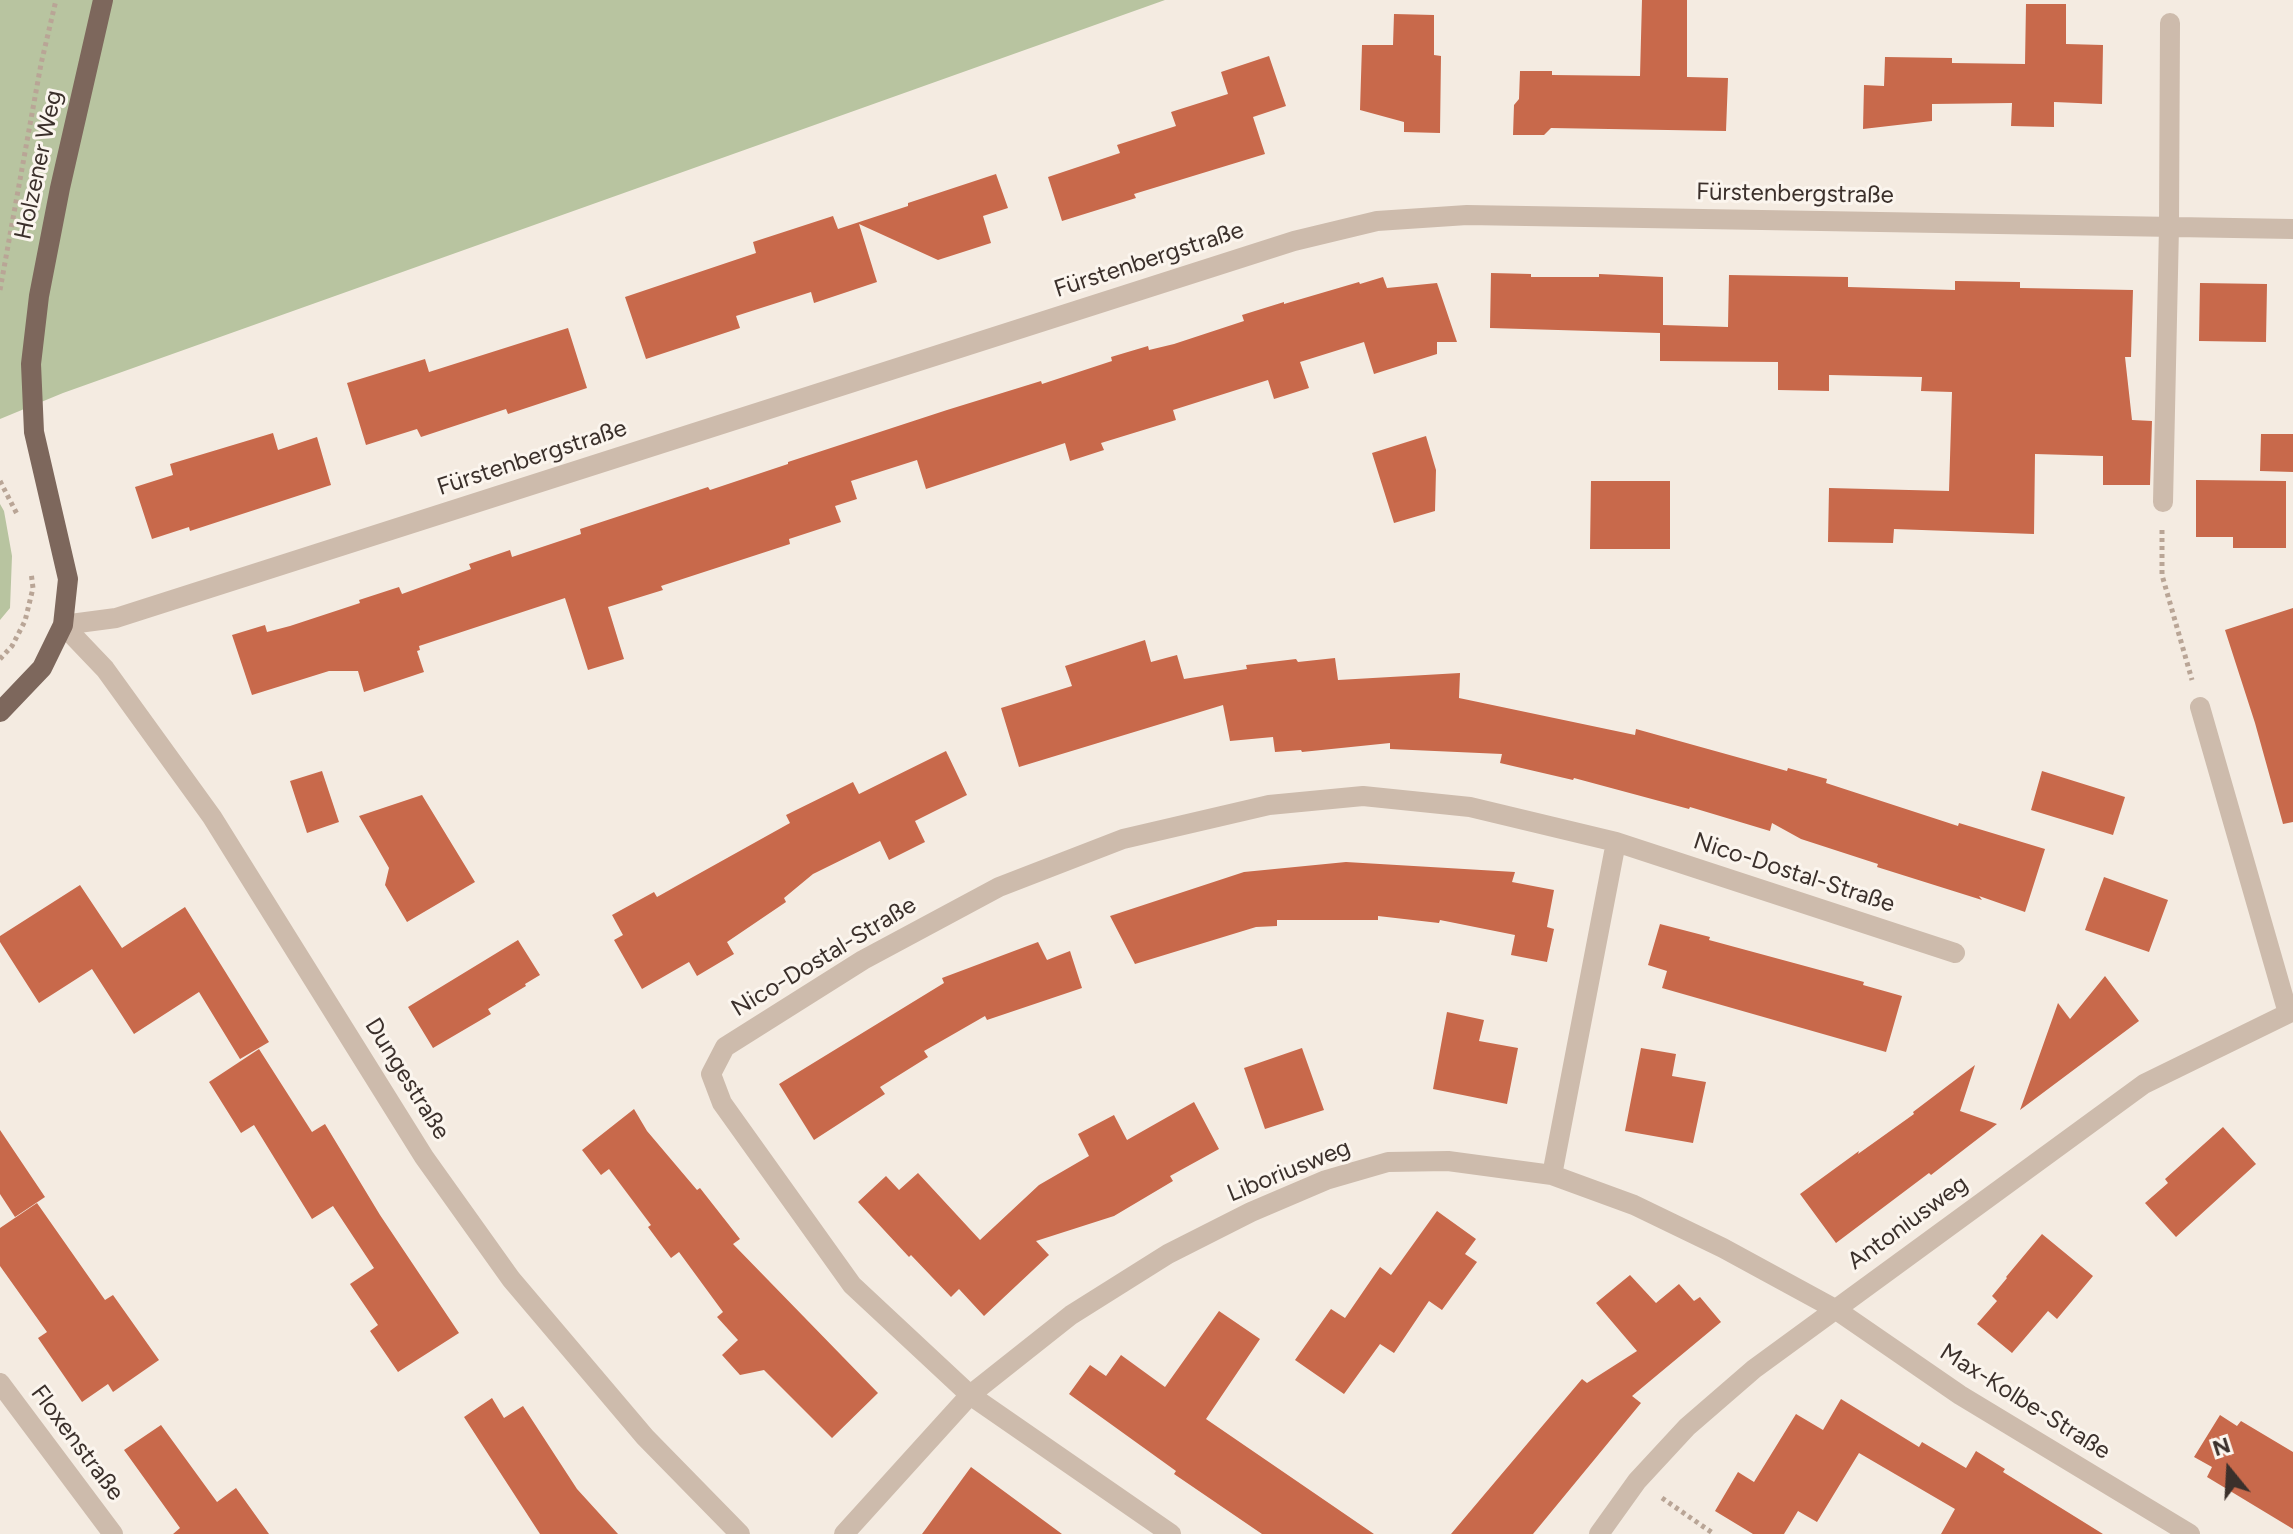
<!DOCTYPE html>
<html>
<head>
<meta charset="utf-8">
<style>
	body { margin:0 }
	#map { position:relative; width:2293px; height:1534px; overflow:hidden; background:#f4ebe1; font-family:Figtree,sans-serif }
	canvas { display:block }
	.north { position:absolute; left:2189px; top:1430px; width:80px; height:80px; -webkit-text-stroke:6px #fbf5ee; paint-order:stroke; rotate:342deg; font-size:22px; font-weight:700; line-height:32px; text-align:center; color:#3b302b }
	.north::after { content:''; display:block; margin:auto; width:28px; height:36px; background:#3b302b; clip-path:polygon(50% 0,100% 100%,50% 72%,0 100%) }
</style>
</head>
<body>
<div id="map">
<canvas width="2293" height="1534"></canvas>
<div class="north">N</div>
</div>
<script>
const ctx = document.querySelector('canvas').getContext('2d');
ctx.lineJoin = 'round';
function fillPath(path, color) {
  ctx.fillStyle = color;
  ctx.fill(path, 'evenodd');
}
function poly(rows) {
  const path = new Path2D();
  for (const r of rows) {
    path.moveTo(r[0], r[1]);
    for (let i = 2; i < r.length; i += 2) path.lineTo(r[i], r[i + 1]);
  }
  return path;
}
function trace(path, color, width, dash) {
  ctx.strokeStyle = color;
  ctx.lineWidth = width;
  ctx.lineCap = dash ? 'butt' : 'round';
  ctx.setLineDash(dash || []);
  ctx.stroke(path);
}
function drawText(font, color, halo, rows, align = 'center') {
  ctx.font = font + ' Figtree,sans-serif';
  ctx.lineWidth = 6;
  ctx.setLineDash([]);
  ctx.textBaseline = 'middle';
  ctx.strokeStyle = halo;
  ctx.fillStyle = color;
  for (const [text, x, y, turn = 0] of rows) {
    ctx.save();
    ctx.translate(x, y);
    ctx.rotate((+turn || 0) * Math.PI / 180);
    ctx.textAlign = isNaN(turn) ? turn : align;
    if (halo) ctx.strokeText(text, 0, 0);
    ctx.fillText(text, 0, 0);
    ctx.restore();
  }
}
fillPath(poly([
	[0,0,1165,0,63,393,0,419],
	[0,504,4,511,12,556,10,608,0,620]
]), '#b8c4a0');
fillPath(poly([
	[1642,0,1687,0,1687,77,1728,78,1726,131,1551,128,1544,135,1513,135,1514,105,1519,99,1520,71,1552,71,1552,75,1640,76],
	[2026,4,2066,4,2066,44,2103,45,2102,104,2054,102,2054,127,2011,126,2012,103,1932,104,1932,121,1863,129,1864,85,1884,86,1885,57,1952,58,1952,63,2025,64],
	[1394,14,1434,15,1434,55,1441,56,1440,133,1404,132,1404,122,1360,110,1362,45,1393,45],
	[1269,56,1286,106,1253,117,1265,154,1134,194,1136,198,1062,221,1048,177,1120,153,1117,145,1176,126,1171,112,1228,94,1221,72],
	[996,174,1008,208,983,216,991,243,938,260,859,224,877,282,814,303,811,292,736,316,740,328,646,359,625,297,756,253,753,242,833,216,838,229,908,206,908,203],
	[1491,273,1531,274,1531,277,1599,277,1599,274,1663,277,1663,325,1728,327,1729,275,1848,277,1848,287,1955,290,1955,281,2020,282,2020,288,2133,290,2131,357,2125,357,2132,420,2152,421,2150,485,2103,485,2103,456,2035,454,2034,534,1894,529,1893,543,1828,542,1829,488,1949,491,1952,392,1921,391,1922,377,1829,375,1829,391,1778,390,1778,362,1660,361,1660,333,1490,328],
	[1383,277,1387,288,1437,283,1457,342,1437,342,1437,354,1374,374,1364,342,1300,362,1309,388,1274,399,1268,380,1173,410,1176,420,1101,443,1104,450,1070,461,1065,443,926,489,917,460,851,481,857,499,835,506,841,522,789,539,790,544,661,586,663,590,608,607,624,659,588,670,565,598,419,646,420,650,417,651,424,672,364,692,358,671,329,671,252,695,232,635,265,625,267,632,290,626,360,603,359,600,399,587,402,594,471,569,469,564,510,550,512,557,581,534,580,529,708,487,710,490,788,464,788,462,947,410,1041,381,1042,384,1112,361,1111,357,1148,346,1149,350,1174,344,1244,321,1242,315,1284,302,1284,304,1359,282,1360,284],
	[2200,283,2267,284,2266,342,2199,341],
	[568,328,587,388,508,414,506,409,421,437,417,429,366,445,347,383,425,359,429,372],
	[273,433,278,450,317,437,331,485,190,531,189,527,152,539,135,487,173,475,170,464],
	[2261,434,2293,434,2293,472,2260,471],
	[1426,436,1436,470,1435,511,1394,523,1372,453],
	[2196,480,2286,481,2286,548,2233,548,2233,537,2196,537],
	[1591,481,1670,481,1670,549,1590,549],
	[2293,608,2293,822,2283,824,2255,723,2225,630],
	[1145,640,1151,662,1177,655,1184,679,1247,669,1246,665,1296,659,1298,662,1335,658,1338,680,1460,673,1459,698,1635,735,1636,729,1787,771,1788,768,1827,779,1826,783,1958,826,1959,823,2045,849,2025,912,1979,896,1982,900,1877,867,1878,864,1801,839,1772,823,1770,831,1690,807,1689,809,1574,778,1573,780,1500,763,1502,754,1390,749,1390,743,1302,752,1301,750,1275,752,1273,737,1230,741,1223,705,1019,767,1001,708,1072,686,1065,666],
	[946,751,967,795,915,821,925,842,889,860,880,841,813,874,784,898,786,902,727,942,734,954,697,976,689,962,642,989,614,940,623,935,612,915,654,892,657,897,790,823,786,815,853,782,859,794],
	[322,771,339,822,307,833,290,781],
	[2042,771,2125,797,2113,835,2031,810],
	[422,795,475,882,407,922,385,885,389,868,359,816],
	[1346,862,1515,872,1512,882,1554,890,1547,927,1554,929,1547,962,1511,955,1515,935,1440,920,1439,923,1378,916,1378,920,1277,920,1277,926,1256,927,1135,964,1110,916,1244,872],
	[2104,877,2168,900,2149,952,2085,930],
	[80,885,122,948,185,907,269,1042,240,1059,199,992,134,1034,92,969,39,1003,0,942,0,936],
	[1660,924,1710,937,1709,940,1864,982,1863,985,1902,996,1886,1052,1662,988,1667,971,1648,965],
	[518,940,540,975,525,984,526,986,488,1009,491,1014,433,1048,408,1007],
	[1038,942,1047,960,1070,951,1082,988,987,1020,985,1016,924,1051,928,1057,880,1087,885,1094,814,1140,779,1084,944,983,942,978],
	[2105,976,2139,1021,2020,1110,2058,1003,2070,1019],
	[1447,1012,1484,1020,1479,1041,1518,1048,1507,1104,1433,1089],
	[1302,1048,1324,1110,1265,1129,1244,1068],
	[1641,1048,1676,1054,1672,1076,1706,1082,1693,1143,1625,1131],
	[259,1049,312,1132,325,1124,380,1215,459,1333,398,1372,370,1331,378,1325,350,1284,374,1268,333,1206,312,1219,254,1125,241,1133,209,1082],
	[1975,1065,1960,1111,1997,1124,1931,1175,1929,1173,1836,1243,1800,1194,1859,1151,1858,1154,1914,1114,1913,1112],
	[1194,1102,1219,1149,1170,1176,1173,1181,1114,1216,1036,1241,1049,1255,984,1316,959,1289,951,1297,911,1255,909,1257,858,1202,886,1176,899,1190,918,1173,980,1240,1039,1185,1089,1156,1078,1134,1114,1115,1127,1140],
	[634,1109,647,1131,697,1190,700,1188,740,1239,733,1244,878,1393,832,1438,764,1370,740,1375,722,1355,738,1340,717,1317,723,1312,679,1252,671,1258,648,1227,651,1225,609,1169,601,1175,582,1150],
	[2223,1127,2256,1164,2176,1237,2145,1203,2168,1183,2165,1179],
	[0,1130,45,1197,15,1217,0,1194],
	[37,1203,105,1300,113,1295,159,1360,113,1392,108,1384,82,1402,38,1338,47,1332,0,1266,0,1228],
	[1437,1211,1476,1239,1465,1254,1477,1262,1442,1310,1429,1301,1394,1353,1380,1344,1344,1394,1295,1360,1331,1309,1345,1318,1380,1267,1391,1275],
	[2042,1234,2093,1276,2057,1319,2048,1311,2012,1353,1977,1324,1997,1301,1992,1296,2007,1278,2006,1277],
	[1630,1275,1656,1303,1679,1284,1694,1301,1700,1297,1721,1322,1632,1396,1641,1403,1533,1534,1451,1534,1582,1379,1587,1383,1637,1351,1596,1303],
	[1219,1311,1260,1339,1206,1419,1374,1534,1262,1534,1174,1474,1176,1471,1069,1394,1090,1365,1106,1376,1121,1355,1165,1387],
	[492,1398,504,1418,523,1406,577,1489,618,1534,540,1534,464,1417],
	[1841,1399,1919,1447,1922,1442,1966,1468,1976,1451,2005,1469,2003,1472,2103,1534,1941,1534,1955,1509,1859,1453,1817,1522,1798,1511,1784,1534,1753,1534,1715,1511,1738,1472,1754,1482,1796,1414,1823,1430],
	[2220,1415,2237,1426,2241,1421,2293,1452,2293,1529,2207,1477,2212,1467,2194,1457],
	[161,1425,217,1502,236,1488,269,1534,173,1534,180,1528,124,1450],
	[971,1467,1062,1534,922,1534]
]), '#c8694b');
trace(poly([
	[0,290,41,64,56,0],
	[0,481,18,516],
	[2162,530,2162,575,2192,680],
	[0,659,12,646,25,621,33,588,31,572],
	[1662,1498,1714,1534]
]), '#b9a596', 5, [4, 4]);
trace(poly([
	[2163,502,2169,227,2170,23],
	[63,625,116,618,1294,241,1377,221,1467,215,2293,229],
	[63,625,105,669,212,817,424,1157,511,1279,645,1437,740,1534],
	[2200,707,2288,1013],
	[1552,1175,1616,842],
	[0,1383,113,1534],
	[844,1534,970,1395,1071,1315,1168,1254,1251,1212,1326,1180,1388,1162,1448,1161,1552,1175,1634,1205,1723,1248,1835,1309,1960,1395,2190,1534],
	[1171,1534,970,1395,852,1285,722,1103,711,1074,725,1047,863,960,999,887,1123,839,1269,805,1363,796,1470,807,1616,842,1955,953],
	[1599,1534,1637,1481,1687,1427,1754,1369,2144,1084,2293,1011]
]), '#cdbbac', 20);
trace(poly([
	[0,712,42,668,63,625,68,579,34,432,31,364,39,296,60,188,103,0]
]), '#7d675c', 20);
drawText('24px', '#3b302b', '#fbf5ee', [
	["Holzener Weg",39,165,-78],
	["Fürstenbergstraße",1795,194,1],
	["Fürstenbergstraße",1149,260,-18],
	["Fürstenbergstraße",532,458,-18],
	["Nico-Dostal-Straße",1794,873,18],
	["Nico-Dostal-Straße",824,957,-31],
	["Dungestraße",407,1079,58],
	["Liboriusweg",1289,1171,-22],
	["Antoniusweg",1908,1223,-36],
	["Max-Kolbe-Straße",2025,1402,32],
	["Floxenstraße",77,1443,53]
]);
</script>
</body>
</html>
